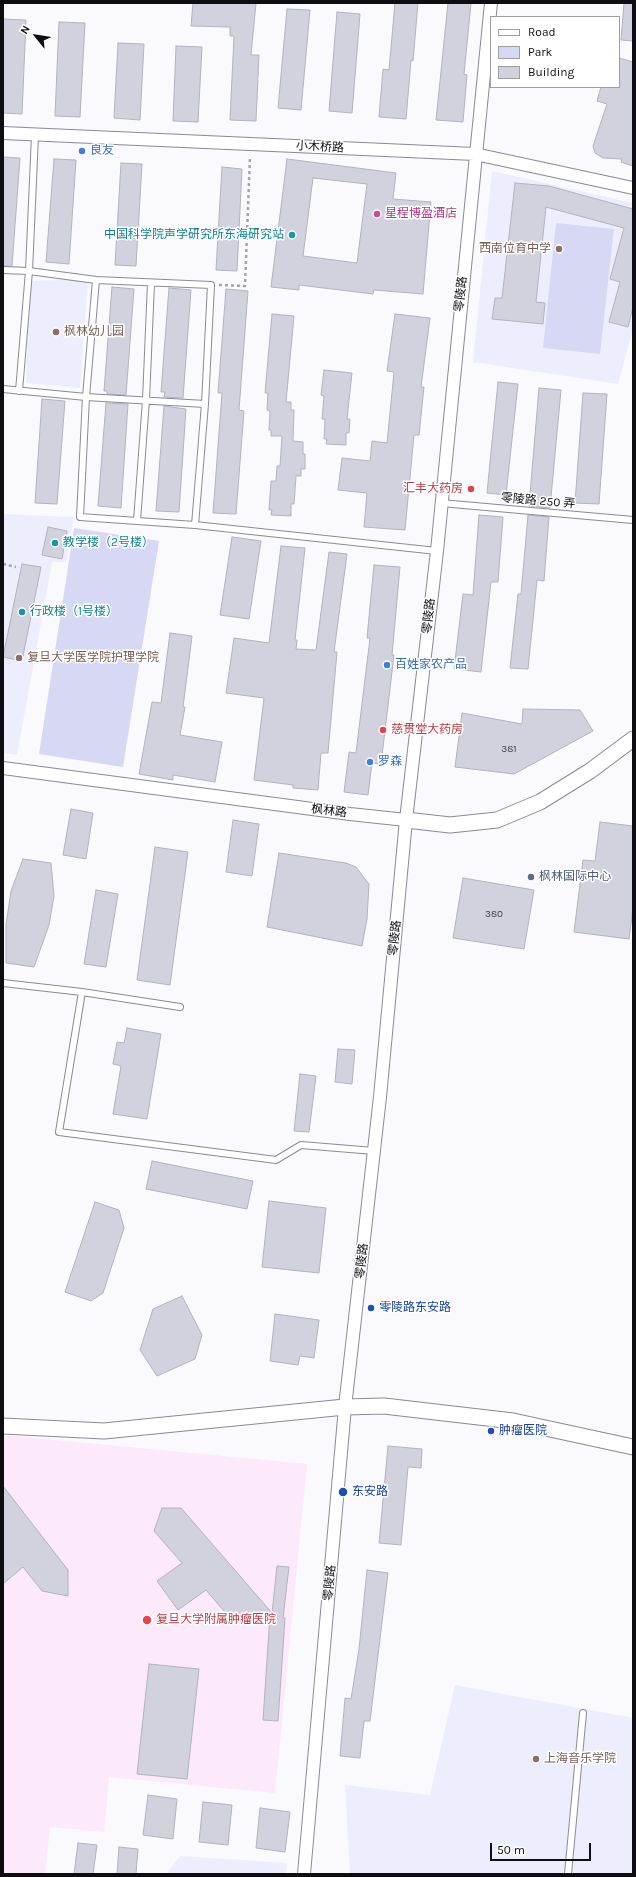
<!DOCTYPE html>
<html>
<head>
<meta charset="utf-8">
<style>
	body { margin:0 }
	#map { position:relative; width:636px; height:1877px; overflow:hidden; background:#f9f9fe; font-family:Karla,sans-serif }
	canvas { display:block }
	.frame { position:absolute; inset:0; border:4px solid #0e0e12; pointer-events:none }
	.legend { position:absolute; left:490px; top:16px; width:130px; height:72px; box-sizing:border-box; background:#fff; border:1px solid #9f9fa0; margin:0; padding:5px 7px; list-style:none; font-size:12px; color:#0e0e12 }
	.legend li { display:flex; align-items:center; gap:8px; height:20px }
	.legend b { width:20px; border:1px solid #9f9fa0 }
	.north { position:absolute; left:16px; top:16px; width:40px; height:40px; -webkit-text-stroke:3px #fff; paint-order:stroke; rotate:300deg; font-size:11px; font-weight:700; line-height:16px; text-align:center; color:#0e0e12 }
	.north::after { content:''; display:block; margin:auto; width:14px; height:18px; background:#0e0e12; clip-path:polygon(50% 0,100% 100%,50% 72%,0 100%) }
	.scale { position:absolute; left:490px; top:1843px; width:101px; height:18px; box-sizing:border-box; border:2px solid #0e0e12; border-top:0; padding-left:5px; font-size:12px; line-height:14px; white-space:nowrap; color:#0e0e12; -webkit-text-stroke:3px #fff; paint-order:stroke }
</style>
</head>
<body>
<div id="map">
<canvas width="636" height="1877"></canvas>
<div class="frame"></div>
<ul class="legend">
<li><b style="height:5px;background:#fff"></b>Road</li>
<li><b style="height:11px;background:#d6d8f4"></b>Park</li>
<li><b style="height:11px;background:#d1d2dd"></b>Building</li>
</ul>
<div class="north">N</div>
<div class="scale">50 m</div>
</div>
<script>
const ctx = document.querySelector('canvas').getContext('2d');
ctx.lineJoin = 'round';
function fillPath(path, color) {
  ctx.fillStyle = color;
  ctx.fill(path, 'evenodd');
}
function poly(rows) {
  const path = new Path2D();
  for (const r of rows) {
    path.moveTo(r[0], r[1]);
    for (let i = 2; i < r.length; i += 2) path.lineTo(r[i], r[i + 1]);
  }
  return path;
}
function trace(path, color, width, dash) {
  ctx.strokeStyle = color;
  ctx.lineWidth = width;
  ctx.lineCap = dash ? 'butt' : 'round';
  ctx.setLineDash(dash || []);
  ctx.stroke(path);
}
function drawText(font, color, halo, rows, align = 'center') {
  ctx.font = font + ' Karla,"Noto Sans SC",sans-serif';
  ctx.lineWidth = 3;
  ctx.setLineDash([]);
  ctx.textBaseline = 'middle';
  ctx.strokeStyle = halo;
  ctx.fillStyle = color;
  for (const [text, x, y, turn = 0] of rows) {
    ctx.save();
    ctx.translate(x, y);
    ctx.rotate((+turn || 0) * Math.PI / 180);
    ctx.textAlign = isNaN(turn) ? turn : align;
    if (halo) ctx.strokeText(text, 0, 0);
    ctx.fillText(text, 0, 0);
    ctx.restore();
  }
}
fillPath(poly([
	[492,171,633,203,633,329,618,384,473,362],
	[88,279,80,388,26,383,29,281],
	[3,514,74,517,66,562,52,562,17,755,3,753],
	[455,1685,633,1718,633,1874,350,1874,345,1785,430,1795],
	[180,1856,287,1863,286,1874,166,1874]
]), '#edeefd');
fillPath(poly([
	[3,1435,307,1464,275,1793,109,1777,104,1832,50,1827,45,1874,3,1874]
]), '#fce9f9');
fillPath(poly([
	[556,223,614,229,600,354,543,348],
	[74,528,159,541,123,767,39,754]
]), '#d6d8f4');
const building = poly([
	[193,3,256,3,251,55,259,55,256,121,230,120,234,36,230,36,230,27,191,26,193,3],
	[395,3,418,3,413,61,411,60,406,119,379,117,383,69,389,70,395,3],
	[448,3,471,3,464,74,467,75,463,122,436,120,448,3],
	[624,3,633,3,633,41,621,40,624,3],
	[287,9,310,10,301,110,278,108,287,9],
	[337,12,360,14,352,113,329,111,337,12],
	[3,19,26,20,22,114,3,113,3,19],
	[59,22,85,23,80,117,55,116,59,22],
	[118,43,144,44,140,120,114,118,118,43],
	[176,46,202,47,198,122,173,121,176,46],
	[619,58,633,62,633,166,621,162,622,159,603,158,595,153,593,146,607,104,597,101,601,87,619,87,619,58],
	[3,157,20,158,12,266,3,266,3,157],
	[54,159,76,160,69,264,46,262,54,159],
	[287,159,396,173,393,199,431,202,423,294,374,290,373,294,299,285,299,290,271,287,287,159],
	[313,178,367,184,357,263,303,256,313,178],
	[121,163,142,164,136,266,115,265,121,163],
	[222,167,242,169,237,271,216,270,222,167],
	[515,183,549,186,633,209,633,307,628,327,609,322,620,282,610,279,624,228,546,207,536,302,545,303,543,324,492,319,495,298,502,298,515,183],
	[112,287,134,289,126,395,107,394,107,391,104,391,112,287],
	[169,288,191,290,183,398,164,397,165,392,161,392,169,288],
	[226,289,248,291,239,410,244,411,236,514,213,513,222,393,218,393,226,289],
	[272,314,294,316,286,402,291,402,291,410,294,410,293,441,303,442,303,454,305,454,305,469,301,469,301,476,296,476,294,504,291,504,291,516,271,515,272,510,269,510,271,481,276,481,277,466,280,466,282,436,271,436,271,430,269,430,270,411,267,410,268,393,265,393,272,314],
	[395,314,430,318,421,387,424,387,419,435,414,435,405,530,364,527,367,493,338,490,342,458,370,461,372,441,387,443,394,372,387,371,395,314],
	[324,370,352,373,347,419,350,419,349,433,346,433,346,445,326,444,327,439,324,439,325,419,322,419,324,396,321,395,324,370],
	[498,382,518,384,506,495,487,493,498,382],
	[539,388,561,390,550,508,529,506,539,388],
	[583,393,607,394,599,504,575,503,583,393],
	[42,399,65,401,57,504,35,503,42,399],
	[106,403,128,404,121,508,98,506,106,403],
	[164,406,186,409,179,512,156,511,164,406],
	[479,515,503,517,498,582,491,582,481,672,454,669,463,594,473,595,479,515],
	[528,515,549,517,544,581,537,580,528,669,510,668,518,594,521,594,528,515],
	[48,527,67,531,62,559,42,555,48,527],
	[232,537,261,541,249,619,220,615,232,537],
	[281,546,305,548,295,640,297,640,296,649,316,650,329,552,347,554,334,652,337,652,328,753,321,753,318,790,293,788,293,785,254,780,264,698,226,693,234,638,269,643,281,546],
	[22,564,41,567,22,661,3,657,22,564],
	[374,565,400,567,392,655,394,655,381,764,372,763,368,795,344,792,349,752,356,753,370,638,367,638,374,565],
	[170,633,192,636,183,707,185,707,180,735,222,742,215,782,173,775,173,780,139,774,152,702,161,703,170,633],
	[523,709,580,710,593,731,514,774,455,767,462,713,522,724,523,709],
	[71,809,93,813,86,859,63,855,71,809],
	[233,820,259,824,252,876,226,872,233,820],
	[600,822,633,826,633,908,629,939,574,932,583,860,595,861,600,822],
	[155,847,188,852,170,985,137,980,155,847],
	[279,853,346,863,356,867,369,884,367,919,362,946,267,927,279,853],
	[23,859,51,863,54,896,49,925,34,967,6,963,6,925,11,891,23,859],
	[463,878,534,890,524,949,453,938,463,878],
	[96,890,118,894,106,967,84,964,96,890],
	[127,1028,161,1034,147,1119,113,1114,121,1066,113,1064,117,1042,124,1043,127,1028],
	[338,1049,355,1050,352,1084,335,1082,338,1049],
	[300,1074,316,1076,309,1132,294,1131,300,1074],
	[152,1161,253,1181,247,1209,146,1189,152,1161],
	[269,1201,326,1208,319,1273,262,1267,269,1201],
	[95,1202,119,1210,124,1228,103,1293,91,1301,65,1292,95,1202],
	[182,1296,202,1335,195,1359,157,1376,140,1350,153,1309,182,1296],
	[275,1314,319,1320,314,1358,300,1356,298,1365,270,1361,275,1314],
	[388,1446,422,1449,421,1468,408,1467,401,1545,379,1543,388,1446],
	[3,1486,68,1570,68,1596,42,1591,23,1567,3,1584,3,1486],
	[162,1508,181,1508,272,1613,277,1566,289,1567,283,1618,285,1618,278,1721,263,1720,270,1615,229,1617,206,1590,178,1610,157,1581,182,1563,154,1531,162,1508],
	[367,1570,388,1573,370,1721,364,1721,360,1758,340,1756,345,1698,351,1699,359,1649,367,1570],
	[149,1664,199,1669,187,1779,137,1774,149,1664],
	[148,1795,177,1799,173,1839,143,1835,148,1795],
	[203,1802,232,1805,228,1845,199,1842,203,1802],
	[260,1808,290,1812,285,1852,256,1848,260,1808],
	[78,1843,97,1845,93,1874,74,1874,78,1843],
	[119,1847,138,1849,136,1874,117,1874,119,1847]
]);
fillPath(building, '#d1d2dd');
trace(building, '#b2b3bf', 1);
const service = poly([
	[3,270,29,271,35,135],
	[96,280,211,285,205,404,195,525],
	[3,389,86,397,205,404],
	[19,391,29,271,96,280,86,397,80,517,195,525,437,551],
	[441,503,633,520],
	[137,521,146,400,151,283],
	[3,983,82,992,59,1132,276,1160,301,1145,374,1151],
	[82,992,180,1007],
	[568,1874,583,1713]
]);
const minor = poly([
	[3,133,475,154,633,188],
	[3,768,350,814,406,820],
	[304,1874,345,1407,380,1097,406,820,437,551,491,3]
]);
const tertiary = poly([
	[406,820,450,825,497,820,540,802,590,771,633,739],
	[3,1426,104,1431,345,1407,384,1406,513,1421,633,1447]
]);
trace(service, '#898a95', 8);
trace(minor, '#898a95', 14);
trace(tertiary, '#898a95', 17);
trace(poly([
	[219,285,245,286,250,157],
	[3,564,16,567]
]), '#a3a3a7', 2.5, [3, 3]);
trace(service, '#fff', 6);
trace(minor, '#fff', 12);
trace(tertiary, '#fff', 15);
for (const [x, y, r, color] of [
	[82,151,4,"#3f7fe0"],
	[377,214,4,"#d1479c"],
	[292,235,4,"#0f9aa8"],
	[559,249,4,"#8d6e63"],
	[56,332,4,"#8d6e63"],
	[471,489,4,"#e0444e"],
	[55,543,4,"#0f9aa8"],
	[22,612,4,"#0f9aa8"],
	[19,658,4,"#8d6e63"],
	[387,665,4,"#3f7fe0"],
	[383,730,4,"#e0444e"],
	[370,762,4,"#3f7fe0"],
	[531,877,4,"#5c6f8a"],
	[371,1308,4,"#1a4fb4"],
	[491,1431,4,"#1a4fb4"],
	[343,1492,5,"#1a4fb4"],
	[147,1620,5,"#e0444e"],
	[536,1759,4,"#8d6e63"]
]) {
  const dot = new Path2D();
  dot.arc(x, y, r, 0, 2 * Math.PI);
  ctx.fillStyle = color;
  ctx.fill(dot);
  trace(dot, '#fff', 1.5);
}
drawText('10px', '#3f3f45', null, [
	["381",509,749],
	["380",494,914]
]);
drawText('12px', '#0e0e12', '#fff', [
	["小木桥路",320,147,3],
	["零陵路",461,294,-84],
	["零陵路 250 弄",538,501,5],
	["零陵路",429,616,-84],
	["枫林路",329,811,7],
	["零陵路",395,938,-84],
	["零陵路",362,1261,-84],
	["零陵路",330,1583,-85]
]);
drawText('12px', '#366cbe', '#fff', [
	["良友",90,151],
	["百姓家农产品",395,665],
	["罗森",378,762]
], 'left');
drawText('12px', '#b23c85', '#fff', [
	["星程博盈酒店",385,214]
], 'left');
drawText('12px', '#0d838f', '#fff', [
	["中国科学院声学研究所东海研究站",284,235,"right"],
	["教学楼（2号楼）",63,543],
	["行政楼（1号楼）",30,612]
], 'left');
drawText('12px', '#785e54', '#fff', [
	["西南位育中学",551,249,"right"],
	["枫林幼儿园",64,332],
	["复旦大学医学院护理学院",27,658],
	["上海音乐学院",544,1759]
], 'left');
drawText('12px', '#be3a42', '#fff', [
	["汇丰大药房",463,489,"right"],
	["慈贯堂大药房",391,730],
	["复旦大学附属肿瘤医院",156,1620]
], 'left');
drawText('12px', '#4e5e75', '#fff', [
	["枫林国际中心",539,877]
], 'left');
drawText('12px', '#164399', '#fff', [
	["零陵路东安路",379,1308],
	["肿瘤医院",499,1431],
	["东安路",352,1492]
], 'left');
</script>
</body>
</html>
